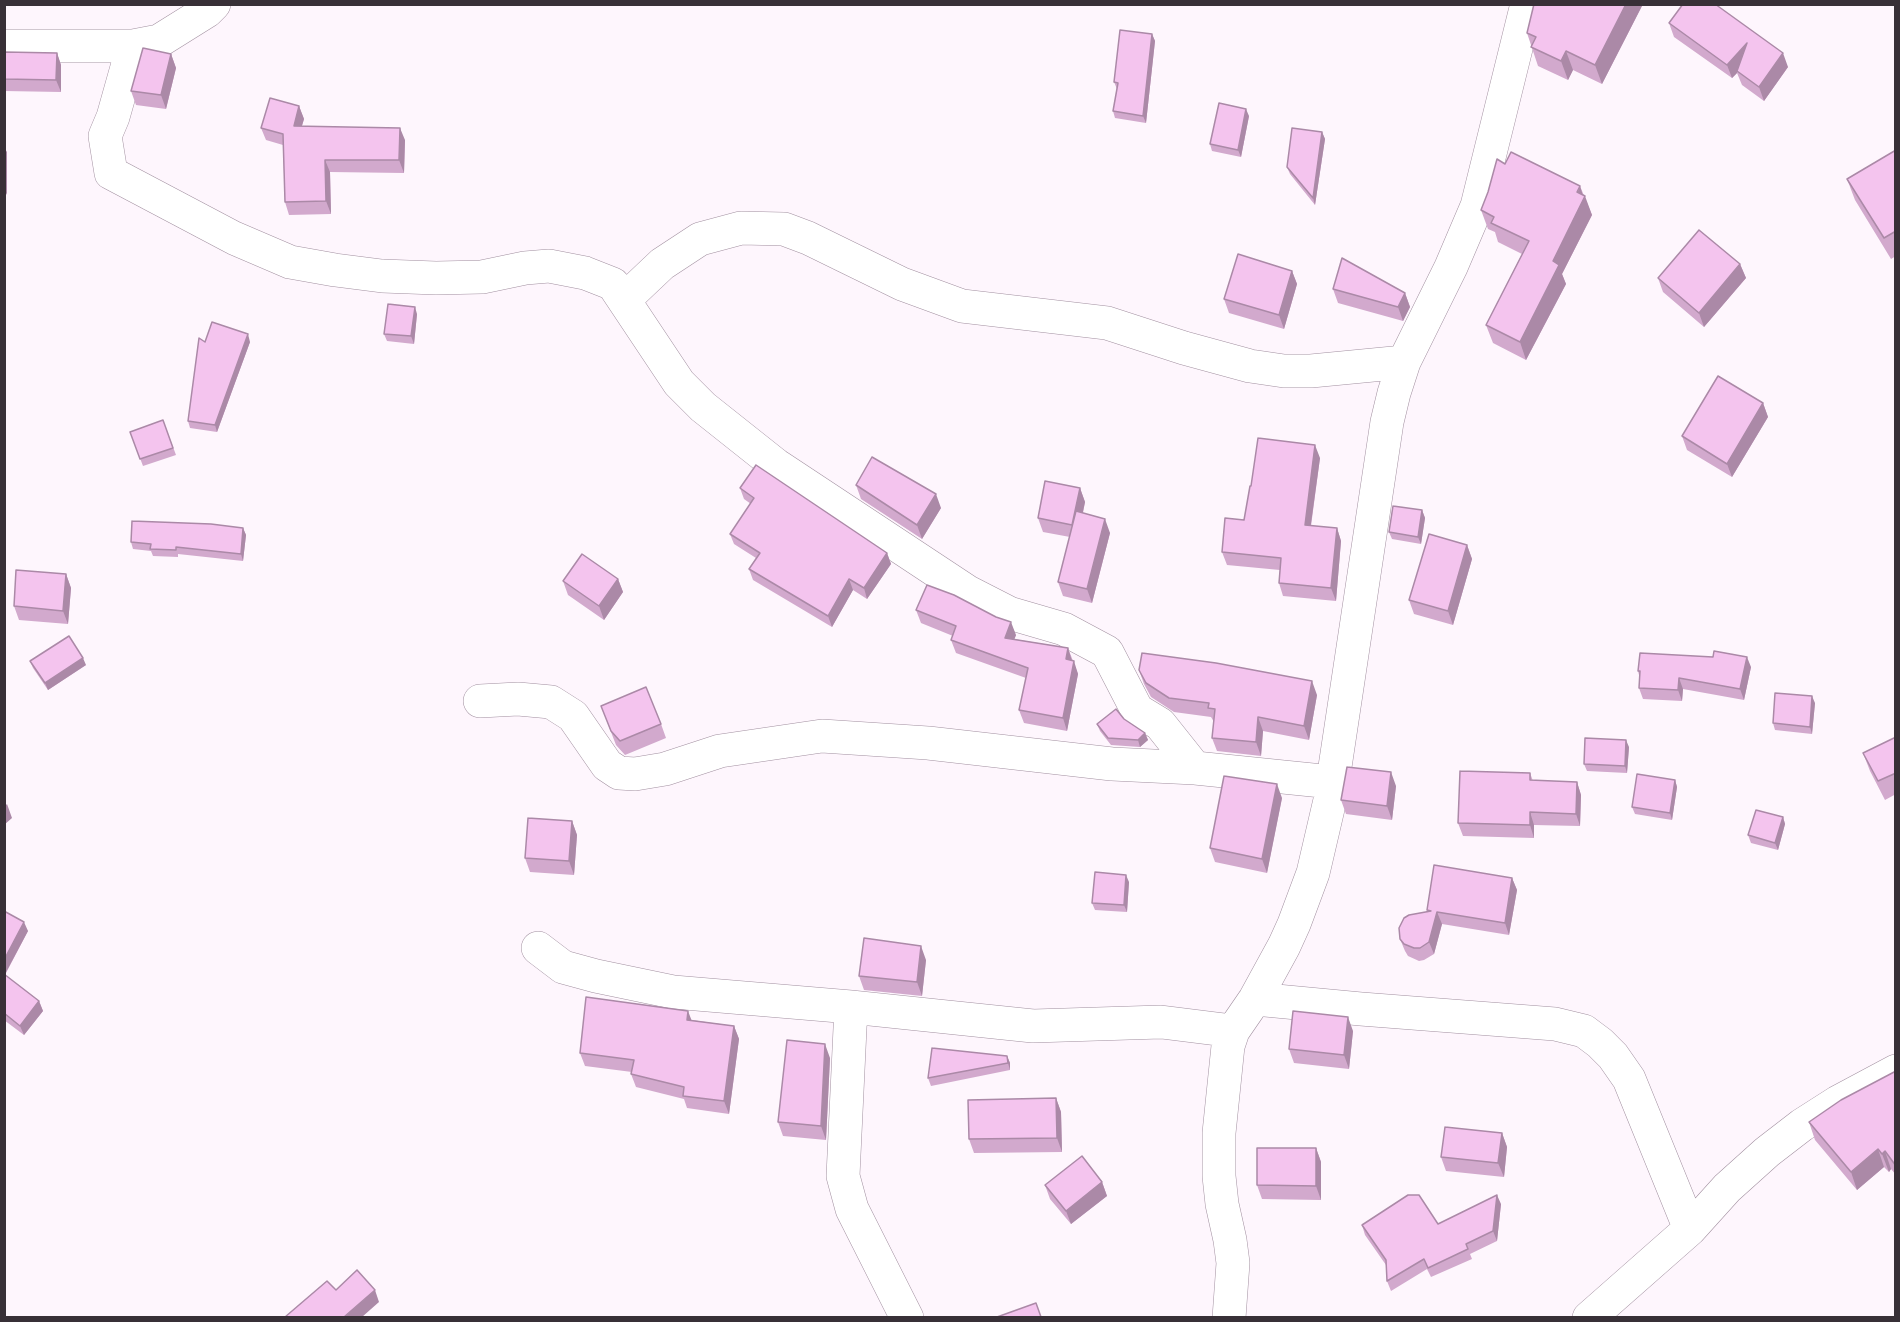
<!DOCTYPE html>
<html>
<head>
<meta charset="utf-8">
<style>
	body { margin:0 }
	#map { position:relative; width:1900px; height:1322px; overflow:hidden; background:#fef6fd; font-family:Inter,sans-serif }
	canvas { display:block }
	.frame { position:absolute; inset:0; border:6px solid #383037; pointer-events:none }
</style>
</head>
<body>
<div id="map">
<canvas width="1900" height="1322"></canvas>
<div class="frame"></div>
</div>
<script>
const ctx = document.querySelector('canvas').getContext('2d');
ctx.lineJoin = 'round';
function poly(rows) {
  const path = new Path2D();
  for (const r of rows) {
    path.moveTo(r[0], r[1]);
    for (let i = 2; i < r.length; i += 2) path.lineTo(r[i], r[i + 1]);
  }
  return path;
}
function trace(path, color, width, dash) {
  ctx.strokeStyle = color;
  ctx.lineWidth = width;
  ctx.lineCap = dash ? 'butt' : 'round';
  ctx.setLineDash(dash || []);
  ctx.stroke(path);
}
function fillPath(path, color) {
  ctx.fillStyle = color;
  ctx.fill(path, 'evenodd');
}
const minor = poly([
	[4,46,133,46,159,41,207,11,214,4],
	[133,46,113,117,105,136,111,173,234,238,290,262,335,270,382,276,436,278,482,277,525,268,549,266,585,273,613,284,679,383,703,407,776,465,968,592,1009,613,1064,629,1107,652,1137,710,1160,724,1195,768],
	[624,300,662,264,700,239,741,228,784,229,808,238,902,284,962,306,1107,323,1184,348,1250,366,1284,371,1311,371,1404,362],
	[480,701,518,699,551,702,573,716,607,765,619,773,635,774,665,769,720,751,822,736,928,743,1112,764,1195,768,1332,782],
	[538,948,563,967,596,976,673,992,851,1007,1033,1026,1161,1022,1233,1031],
	[1255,999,1361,1009,1555,1024,1584,1031,1600,1043,1613,1056,1629,1079,1690,1229],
	[851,1007,843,1176,852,1209,907,1318],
	[1229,1318,1233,1263,1230,1240,1222,1204,1219,1176,1219,1133,1228,1046,1233,1031,1255,999,1284,946,1294,924,1313,873,1330,800,1387,422,1394,393,1404,362,1451,267,1477,206,1527,4],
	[1589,1318,1690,1229,1727,1188,1767,1152,1802,1125,1838,1102,1896,1071]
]);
trace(minor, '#a290a0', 34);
trace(minor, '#fff', 33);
fillPath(poly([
	[1534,4,1643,4,1602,84,1573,70,1568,80,1538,66,1527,33],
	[1669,23,1788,67,1764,101,1742,85,1737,73,1732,78,1674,37],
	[1152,34,1155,41,1146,123,1115,118,1113,111,1117,89,1114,82],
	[4,52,57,53,61,65,61,92,4,91],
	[171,54,176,68,166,109,136,105,131,91],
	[299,106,304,119,302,126,405,140,404,173,330,172,331,214,289,215,285,202,283,145,266,140,261,128],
	[1249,116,1241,157,1212,151,1210,144],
	[1322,132,1325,139,1315,205,1290,174,1287,167],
	[1896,150,1896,256,1891,259,1855,200,1847,179],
	[1505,164,1580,186,1592,215,1562,274,1566,284,1526,360,1493,343,1486,325,1522,254,1498,242,1495,232,1488,229,1481,210],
	[1740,264,1746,278,1704,327,1663,292,1658,278],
	[1292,271,1297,284,1284,329,1229,313,1224,299],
	[1333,289,1405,293,1410,307,1403,321,1338,303],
	[417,314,414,344,387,341,384,334],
	[205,342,250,342,217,432,190,428,188,421],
	[1763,403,1768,417,1732,477,1687,450,1682,436],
	[163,420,176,455,143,466,130,432],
	[1320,458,1311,526,1337,528,1341,541,1336,601,1283,596,1279,583,1280,570,1227,565,1222,552,1244,520,1251,486],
	[856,485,941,508,922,539,861,499],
	[740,488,887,553,891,564,867,599,853,590,832,627,753,580,749,569,756,558,734,544,730,534,751,504,744,499],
	[1080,488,1085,502,1083,513,1110,533,1092,603,1063,596,1058,582,1070,537,1043,532,1038,518],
	[1422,510,1425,518,1421,544,1392,539,1389,532],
	[243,528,246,535,243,561,178,554,178,557,153,556,151,551,133,549,131,542],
	[1467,545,1472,559,1453,625,1414,614,1409,600],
	[66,574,71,588,68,624,19,620,14,606],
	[618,579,623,592,604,620,568,595,563,581],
	[916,610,1016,635,1014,639,1068,648,1078,674,1067,731,1024,723,1019,710,1026,678,956,653,951,640,953,636,921,623],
	[30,661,86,665,48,690,33,668],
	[1751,667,1744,700,1683,689,1682,701,1643,699,1639,688,1639,675,1638,671],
	[1139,670,1317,695,1309,740,1263,731,1261,756,1217,751,1212,738,1214,722,1211,717,1174,712,1151,697,1144,684],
	[1815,703,1812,734,1775,730,1773,723],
	[601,706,661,724,666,738,625,755,616,745],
	[1097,724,1145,733,1148,740,1140,747,1111,745,1100,731],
	[1896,737,1896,794,1885,800,1870,771,1863,753],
	[1629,747,1627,773,1587,771,1584,764],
	[1530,773,1533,781,1577,782,1581,795,1580,826,1534,825,1534,838,1463,836,1458,823],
	[1675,780,1677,787,1672,820,1635,814,1632,807],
	[1396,786,1392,820,1346,814,1341,800],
	[1282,798,1267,873,1215,862,1210,848],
	[1783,817,1785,824,1778,850,1751,843,1748,835],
	[572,821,577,835,574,875,530,872,525,858],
	[1512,878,1517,890,1509,935,1442,924,1434,954,1424,960,1419,961,1408,956,1405,951,1400,939,1428,911,1427,910],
	[1129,882,1127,912,1095,910,1092,903],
	[4,911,28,931,5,975,39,1001,43,1011,24,1035,4,1020],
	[926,960,922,996,864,990,859,976],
	[692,1020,734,1026,739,1039,729,1114,687,1108,684,1099,636,1087,631,1074,632,1072,585,1066,580,1053],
	[1353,1031,1349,1069,1294,1063,1289,1049],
	[1007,1056,1010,1063,1010,1070,931,1086,928,1078],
	[830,1058,826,1140,783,1136,778,1122],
	[1896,1071,1896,1175,1891,1169,1889,1172,1884,1167,1857,1190,1815,1140,1809,1122],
	[1056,1098,1061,1112,1062,1152,974,1153,969,1139],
	[1502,1133,1507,1147,1504,1177,1446,1171,1441,1157],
	[1316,1148,1321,1162,1321,1200,1262,1199,1257,1185],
	[1102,1182,1107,1196,1071,1224,1050,1199,1045,1185],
	[1501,1204,1497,1241,1470,1254,1472,1259,1431,1277,1427,1269,1391,1291,1387,1281,1386,1265,1365,1235,1362,1225,1438,1224]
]), '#d2a9cd');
fillPath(poly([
	[1626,4,1643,4,1602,84,1595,65],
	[1152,34,1155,41,1146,123,1143,116],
	[1747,43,1737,71,1737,73,1732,78,1727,65],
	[1566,51,1573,70,1568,80,1561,61],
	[57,53,61,65,61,92,56,80],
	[1783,53,1788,67,1764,101,1759,87],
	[171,54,176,68,166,109,161,95],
	[299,106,304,119,298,138,294,126],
	[1246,109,1249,116,1241,157,1238,150],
	[400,128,405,140,404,173,399,160],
	[1322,132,1325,139,1315,205,1313,198],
	[4,147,7,152,7,195,4,189],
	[325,160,330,172,331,214,326,201],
	[1580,186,1584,199,1585,196,1592,215,1562,274,1566,284,1526,360,1520,342,1553,261],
	[1740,264,1746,278,1704,327,1699,313],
	[1292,271,1297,284,1284,329,1279,315],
	[1405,293,1410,307,1403,321,1398,307],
	[415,307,417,314,414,344,411,336],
	[248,334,250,342,217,432,215,425],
	[1763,403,1768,417,1732,477,1727,464],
	[1315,445,1320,458,1309,538,1305,525],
	[1080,488,1085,502,1077,539,1072,525],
	[936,494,941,508,922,539,917,525],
	[1422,510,1425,518,1421,544,1418,537],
	[1105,519,1110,533,1092,603,1087,589],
	[243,528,246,535,243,561,241,554],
	[1337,528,1341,541,1336,601,1331,588],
	[1467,545,1472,559,1453,625,1448,611],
	[887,553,891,564,867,599,864,588],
	[66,574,71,588,68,624,63,611],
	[618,579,623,592,604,620,599,606],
	[849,579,853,590,832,627,828,616],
	[1011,622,1016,635,1010,651,1005,638],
	[1068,648,1072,661,1066,659],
	[1747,657,1751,667,1744,700,1740,689],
	[83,658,86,665,48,690,45,683],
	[1074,661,1078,674,1067,731,1063,718],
	[1679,678,1683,689,1682,701,1678,690],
	[1312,681,1317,695,1309,740,1304,726],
	[1812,696,1815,703,1812,734,1810,727],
	[1258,717,1263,731,1261,756,1256,742],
	[1145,733,1148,740,1140,747,1138,740],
	[1626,740,1629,747,1627,773,1625,766],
	[1391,772,1396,786,1392,820,1387,806],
	[1675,780,1677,787,1672,820,1670,813],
	[1577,782,1581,795,1580,826,1576,814],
	[1277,784,1282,798,1267,873,1262,859],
	[7,804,12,818,4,825,4,807],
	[1530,812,1534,825,1534,838,1530,825],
	[1783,817,1785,824,1778,850,1775,843],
	[572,821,577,835,574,875,569,861],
	[1126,875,1129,882,1127,912,1124,905],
	[1512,878,1517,890,1509,935,1505,923],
	[1437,912,1442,924,1434,954,1429,942],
	[24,922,28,931,4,976,4,960],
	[921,946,926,960,922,996,917,982],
	[39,1001,43,1011,24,1035,20,1026],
	[688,1011,693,1024,687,1020],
	[1348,1017,1353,1031,1349,1069,1344,1055],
	[734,1026,739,1039,729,1114,724,1101],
	[825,1044,830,1058,826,1140,821,1126],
	[1007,1056,1010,1063,1010,1070,1008,1063],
	[1056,1098,1061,1112,1062,1152,1057,1138],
	[1502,1133,1507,1147,1504,1177,1498,1163],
	[1316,1148,1321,1162,1321,1200,1316,1186],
	[1878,1149,1884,1167,1857,1190,1851,1172],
	[1885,1151,1891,1169,1889,1172,1882,1154],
	[1102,1182,1107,1196,1071,1224,1066,1211],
	[1497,1195,1501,1204,1497,1241,1493,1231],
	[375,1290,379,1302,362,1317,344,1317]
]), '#ab89a7');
const building = poly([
	[1534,4,1626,4,1595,65,1566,51,1561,61,1531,47,1536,37,1527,33,1534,4],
	[1683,4,1715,4,1783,53,1759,87,1737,71,1747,43,1727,65,1669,23,1683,4],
	[1120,30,1152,34,1143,116,1113,111,1118,83,1114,82,1120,30],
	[143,48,171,54,161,95,131,91,143,48],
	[4,52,57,53,56,80,4,79,4,52],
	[270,98,299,106,294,126,400,128,399,160,325,160,326,201,285,202,283,134,261,128,270,98],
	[1219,103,1246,109,1238,150,1210,144,1219,103],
	[1292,128,1322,132,1313,198,1287,167,1292,128],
	[1896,150,1896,231,1884,238,1847,179,1896,150],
	[1511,152,1580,186,1577,192,1585,196,1553,261,1559,265,1520,342,1486,325,1529,241,1491,223,1494,217,1481,210,1488,192,1497,159,1505,164,1511,152],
	[1699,230,1740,264,1699,313,1658,278,1699,230],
	[1238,254,1292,271,1279,315,1224,299,1238,254],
	[1342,258,1405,293,1398,307,1333,289,1342,258],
	[388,304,415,307,411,336,384,334,388,304],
	[212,322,248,334,215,425,188,421,199,338,205,342,212,322],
	[1718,376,1763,403,1727,464,1682,436,1718,376],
	[163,420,173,448,140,459,130,432,163,420],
	[1258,438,1315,445,1305,525,1337,528,1331,588,1279,583,1281,558,1222,552,1225,518,1244,520,1250,486,1251,486,1258,438],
	[872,457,936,494,917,525,856,485,872,457],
	[756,465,887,553,864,588,849,579,828,616,749,569,760,553,730,534,754,498,740,488,756,465],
	[1045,481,1080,488,1072,525,1038,518,1045,481],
	[1393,506,1422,510,1418,537,1389,532,1393,506],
	[1076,511,1105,519,1087,589,1058,582,1076,511],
	[132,521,211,524,243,528,241,554,176,547,176,550,150,549,151,544,131,542,132,521],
	[1429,534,1467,545,1448,611,1409,600,1429,534],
	[582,554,618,579,599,606,563,581,582,554],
	[16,570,66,574,63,611,14,606,16,570],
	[927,585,954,595,996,617,1011,622,1005,638,1068,648,1066,659,1074,661,1063,718,1019,710,1028,668,951,640,956,626,916,610,927,585],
	[69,636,83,658,45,683,30,661,69,636],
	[1714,651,1747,657,1740,689,1679,678,1678,690,1639,688,1640,671,1638,671,1640,653,1713,657,1714,651],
	[1142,653,1216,663,1312,681,1304,726,1258,717,1256,742,1212,738,1215,709,1208,708,1209,703,1169,698,1146,683,1139,670,1142,653],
	[646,687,661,724,620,741,611,731,601,706,646,687],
	[1775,693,1812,696,1810,727,1773,723,1775,693],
	[1116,709,1124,719,1145,733,1138,740,1108,738,1097,724,1116,709],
	[1896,737,1896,773,1878,781,1863,753,1896,737],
	[1585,738,1626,740,1625,766,1584,764,1585,738],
	[1347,767,1391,772,1387,806,1341,800,1347,767],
	[1460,771,1530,773,1530,780,1577,782,1576,814,1530,812,1530,825,1458,823,1460,771],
	[1637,774,1675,780,1670,813,1632,807,1637,774],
	[1224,776,1277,784,1262,859,1210,848,1224,776],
	[1756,810,1783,817,1775,843,1748,835,1756,810],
	[528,818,572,821,569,861,525,858,528,818],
	[1434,865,1512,878,1505,923,1437,912,1429,942,1420,948,1414,948,1404,944,1400,939,1399,928,1404,918,1409,915,1431,911,1427,910,1434,865],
	[1095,872,1126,875,1124,905,1092,903,1095,872],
	[4,911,24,922,4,960,4,911],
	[864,938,921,946,917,982,859,976,864,938],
	[4,974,39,1001,20,1026,4,1013,4,974],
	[586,997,688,1011,687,1020,734,1026,724,1101,683,1096,684,1087,631,1074,634,1060,580,1053,586,997],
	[1293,1011,1348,1017,1344,1055,1289,1049,1293,1011],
	[787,1040,825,1044,821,1126,778,1122,787,1040],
	[932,1048,1007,1056,1008,1063,928,1078,932,1048],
	[1896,1071,1896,1166,1885,1151,1882,1154,1878,1149,1851,1172,1809,1122,1841,1100,1896,1071],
	[1056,1098,1057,1138,969,1139,968,1100,1056,1098],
	[1445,1127,1502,1133,1498,1163,1441,1157,1445,1127],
	[1257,1148,1316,1148,1316,1186,1257,1185,1257,1148],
	[1082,1156,1102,1182,1066,1211,1045,1185,1082,1156],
	[1408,1195,1419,1195,1438,1224,1497,1195,1493,1231,1466,1244,1468,1249,1428,1268,1424,1259,1387,1281,1386,1260,1362,1225,1408,1195],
	[357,1270,375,1290,344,1317,285,1317,327,1281,336,1290,357,1270],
	[1036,1303,1041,1317,997,1317,1036,1303]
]);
fillPath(building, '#f4c4ee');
trace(building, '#ab89a7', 1.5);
</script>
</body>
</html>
